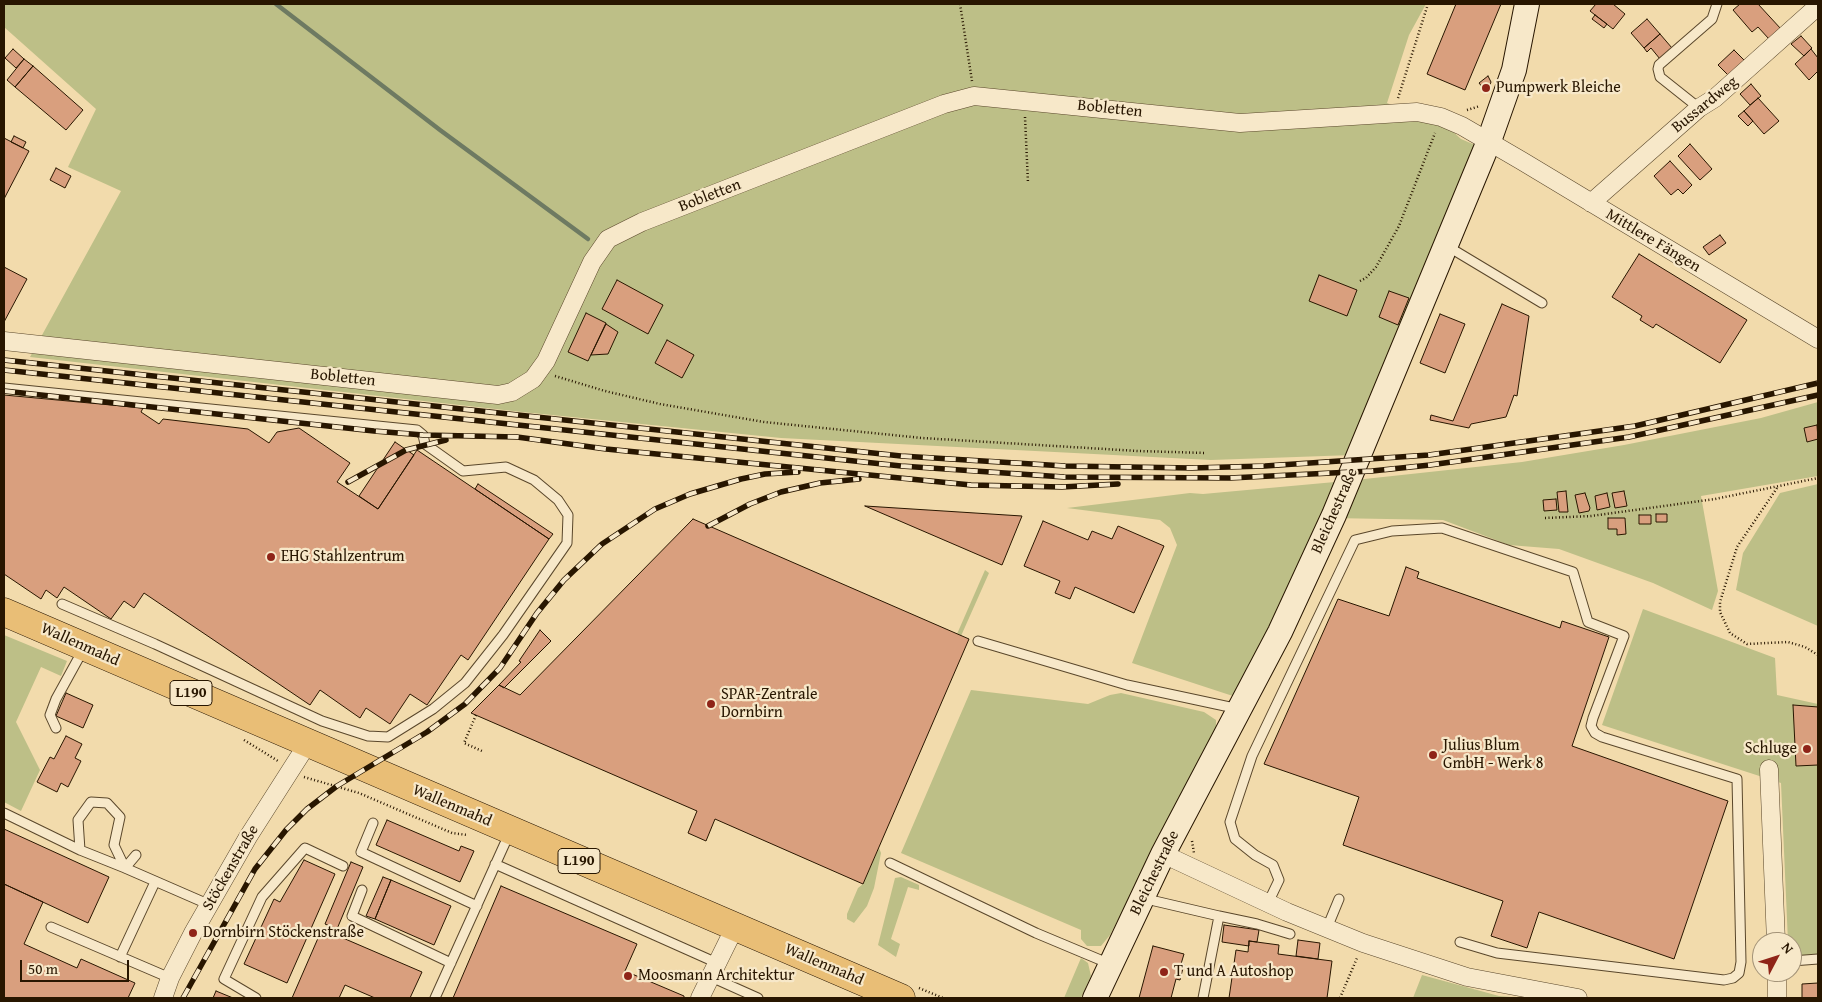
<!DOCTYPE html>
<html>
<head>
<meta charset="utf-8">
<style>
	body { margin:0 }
	#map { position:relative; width:1822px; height:1002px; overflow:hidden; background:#f2dbac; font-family:"Gentium Book Plus",serif }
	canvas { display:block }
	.frame { position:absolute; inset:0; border:5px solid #281600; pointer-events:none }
	.north { position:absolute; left:1752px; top:932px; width:50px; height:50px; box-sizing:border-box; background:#f7e8c9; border:1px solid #a49479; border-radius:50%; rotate:50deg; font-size:14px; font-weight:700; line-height:20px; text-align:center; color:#281600 }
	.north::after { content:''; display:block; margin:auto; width:18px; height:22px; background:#8f2418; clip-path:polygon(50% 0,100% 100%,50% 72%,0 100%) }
	.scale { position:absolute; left:20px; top:960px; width:109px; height:22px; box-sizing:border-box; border:2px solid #281600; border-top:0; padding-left:6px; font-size:15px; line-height:18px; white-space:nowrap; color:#281600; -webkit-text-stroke:4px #f7e8c9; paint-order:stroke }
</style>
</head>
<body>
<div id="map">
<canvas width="1822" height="1002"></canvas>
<div class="frame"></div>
<div class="north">N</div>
<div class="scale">50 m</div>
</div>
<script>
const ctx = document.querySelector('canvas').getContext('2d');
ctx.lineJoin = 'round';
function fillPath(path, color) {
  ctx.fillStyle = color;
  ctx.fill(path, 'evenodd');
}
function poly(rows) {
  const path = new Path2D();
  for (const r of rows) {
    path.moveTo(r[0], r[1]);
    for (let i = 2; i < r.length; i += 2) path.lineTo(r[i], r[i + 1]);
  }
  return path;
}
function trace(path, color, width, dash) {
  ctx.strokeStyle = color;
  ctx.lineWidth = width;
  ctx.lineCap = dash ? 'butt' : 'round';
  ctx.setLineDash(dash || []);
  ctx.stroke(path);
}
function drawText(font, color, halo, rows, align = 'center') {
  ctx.font = font + ' "Gentium Book Plus",serif';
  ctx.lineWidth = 4.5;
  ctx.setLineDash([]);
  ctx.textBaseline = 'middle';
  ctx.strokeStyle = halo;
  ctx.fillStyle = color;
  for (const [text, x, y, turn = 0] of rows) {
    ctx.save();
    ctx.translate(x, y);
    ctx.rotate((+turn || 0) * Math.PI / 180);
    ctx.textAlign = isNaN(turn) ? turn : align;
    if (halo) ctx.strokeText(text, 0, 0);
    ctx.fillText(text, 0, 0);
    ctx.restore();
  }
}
fillPath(poly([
	[4,4,1426,4,1409,35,1387,103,1430,122,1449,128,1461,139,1482,148,1353,455,1211,460,781,438,522,412,30,357,121,191,68,167,96,109,4,27],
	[1818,402,1818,476,1701,496,1718,591,1712,610,1653,583,1559,549,1509,545,1443,520,1331,518,1239,698,1132,663,1177,545,1170,528,1160,520,1067,508,1190,493,1203,494,1346,481,1522,462,1624,445,1761,418],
	[1818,484,1818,626,1736,590,1743,553,1780,493],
	[985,570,989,573,961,636,957,634],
	[1643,609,1775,658,1777,695,1818,704,1818,956,1792,958,1792,942,1788,942,1781,783,1602,725],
	[4,635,67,661,61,676,41,667,16,722,40,770,21,811,4,802],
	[971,690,1088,704,1110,695,1121,693,1204,712,1216,720,1216,731,1110,935,1101,946,1087,946,1081,939,1081,930,901,853],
	[879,848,881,853,874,888,867,906,854,923,847,919,847,914,858,888,863,884],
	[901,877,919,885,919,890,908,887,891,939,900,944,896,957,878,945,895,878],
	[1081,958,1088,963,1091,976,1081,998,1064,998],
	[1422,975,1499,996,1523,998,1413,998]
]), '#bdbf87');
trace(poly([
	[276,4,440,130,588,239]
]), '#6e7a62', 4.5);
const building = poly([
	[1456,4,1501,4,1465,90,1427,74,1456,4],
	[1596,4,1613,4,1625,14,1613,29,1590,11,1596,4],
	[1740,4,1758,4,1781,29,1769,39,1758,27,1752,32,1733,10,1740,4],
	[1595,15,1607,24,1604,28,1592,19,1595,15],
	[1647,19,1660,34,1644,48,1631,33,1647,19],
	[1660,34,1672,48,1660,59,1651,48,1647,52,1644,48,1660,34],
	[1801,36,1812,48,1804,56,1791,44,1801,36],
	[13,49,24,59,16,68,5,58,13,49],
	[1811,49,1818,58,1818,71,1809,80,1795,64,1811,49],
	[1734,50,1745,61,1729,76,1718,65,1734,50],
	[24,59,33,66,15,87,7,80,24,59],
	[33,66,83,110,66,130,15,87,33,66],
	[1488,76,1491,82,1487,93,1479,83,1488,76],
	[1751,84,1761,96,1750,105,1740,94,1751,84],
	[1758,98,1779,121,1764,134,1744,111,1758,98],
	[1744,111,1753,121,1748,126,1738,116,1744,111],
	[14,136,26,142,23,148,11,142,14,136],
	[4,138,29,151,4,199,4,138],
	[1690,144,1712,169,1700,180,1678,156,1690,144],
	[1670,161,1692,185,1683,194,1678,189,1671,195,1654,176,1670,161],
	[56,168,71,176,65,188,50,180,56,168],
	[1720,235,1726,243,1709,255,1703,247,1720,235],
	[1639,254,1747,320,1720,363,1656,324,1653,328,1640,320,1642,316,1612,297,1639,254],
	[4,267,27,279,4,322,4,267],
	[1319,275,1357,290,1347,316,1309,301,1319,275],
	[617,280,663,305,648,334,602,309,617,280],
	[1389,291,1409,298,1398,325,1379,317,1389,291],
	[1502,304,1529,316,1517,396,1514,395,1506,417,1471,424,1469,428,1430,420,1431,415,1453,421,1502,304],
	[586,313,606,323,588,361,568,352,586,313],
	[1440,314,1465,324,1445,373,1420,363,1440,314],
	[606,324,618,332,608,354,591,355,606,324],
	[667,340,694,355,682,378,655,363,667,340],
	[4,395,143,408,141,412,159,424,163,419,248,429,269,443,277,432,299,428,350,463,337,482,378,509,417,450,549,539,468,660,461,655,427,705,410,694,390,724,366,708,360,718,320,690,310,705,144,593,134,608,124,601,111,619,64,587,57,598,46,590,41,599,4,574,4,395],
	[1817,425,1818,439,1807,442,1804,428,1817,425],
	[395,442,414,455,378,509,359,496,395,442],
	[478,484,553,534,549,539,475,489,478,484],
	[1566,491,1568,512,1559,512,1557,492,1566,491],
	[1624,491,1627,506,1615,508,1612,493,1624,491],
	[1585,493,1590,508,1589,511,1579,513,1575,495,1585,493],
	[1607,493,1610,507,1597,510,1595,496,1607,493],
	[1556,499,1557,510,1544,511,1543,500,1556,499],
	[865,506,1022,516,1002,565,865,506],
	[1656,514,1667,514,1667,522,1656,522,1656,514],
	[1639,515,1651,515,1651,524,1639,524,1639,515],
	[1608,518,1625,518,1626,534,1617,535,1617,529,1608,529,1608,518],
	[693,519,969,639,863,884,715,819,706,841,688,833,697,811,471,713,499,685,520,695,693,519],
	[1043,521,1088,540,1092,531,1112,539,1118,526,1164,546,1134,613,1075,587,1070,599,1055,593,1060,581,1024,566,1043,521],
	[1406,567,1419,572,1417,578,1560,628,1562,621,1609,637,1572,746,1728,801,1674,959,1539,912,1527,948,1491,936,1503,901,1343,845,1359,797,1264,764,1338,599,1389,616,1406,567],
	[540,630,551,641,504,688,499,685,521,662,519,661,540,630],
	[66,693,93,705,83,728,56,716,66,693],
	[1793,705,1818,707,1818,765,1796,766,1793,705],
	[66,736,82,744,75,758,81,761,68,787,61,783,57,792,37,782,50,757,54,759,66,736],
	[387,820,459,851,461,846,474,851,460,882,376,845,387,820],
	[4,829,109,877,88,923,4,884,4,829],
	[304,860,335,874,287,983,244,964,274,899,280,902,304,860],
	[351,862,363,867,337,929,325,924,351,862],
	[383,877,391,880,375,919,366,916,383,877],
	[391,880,451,906,434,945,375,919,391,880],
	[4,884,43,902,24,944,77,968,81,959,135,983,128,998,4,998,4,884],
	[501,886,637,944,625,971,684,996,684,998,453,998,501,886],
	[1224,925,1259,930,1257,942,1249,941,1249,946,1222,942,1224,925],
	[322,929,422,972,410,998,375,998,345,985,339,998,292,998,322,929],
	[1298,940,1320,943,1318,959,1296,956,1298,940],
	[1249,941,1279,945,1278,954,1332,961,1327,998,1229,998,1236,950,1248,952,1249,941],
	[1153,946,1184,954,1181,964,1184,964,1180,980,1176,979,1171,998,1139,998,1153,946],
	[1818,983,1818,998,1802,998,1802,984,1818,983],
	[216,991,233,998,213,998,216,991]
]);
fillPath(building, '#d99f7e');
trace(building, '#281600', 1);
const service = poly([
	[1699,108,1660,77,1658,69,1659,65,1712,19,1717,4],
	[1447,246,1542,303],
	[4,388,417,430,423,435,425,444,463,471,506,467,534,480,558,500,568,515,567,543,503,635,465,683,433,709,388,737,368,736,322,721,155,644,62,604],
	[978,641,1127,685,1239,709],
	[56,728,50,715,56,699,83,650],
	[4,813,80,850],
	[373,823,361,852,477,906],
	[136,855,125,868,80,850,78,820,91,802,107,803,120,817,114,845,125,868,210,905],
	[890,863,1036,933,1110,964],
	[495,864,717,963],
	[362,890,352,916,451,963],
	[1142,898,1219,916,1203,998],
	[1268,903,1279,880,1273,865,1255,855,1235,839,1230,822,1252,756,1355,540,1392,531,1442,528,1573,572,1588,622,1624,636,1593,718,1591,726,1595,733,1602,737,1737,779,1741,962,1739,973,1733,978,1724,980,1497,953,1460,942],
	[1219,916,1257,924,1290,934],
	[51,927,170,978],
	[1327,928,1339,899],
	[120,957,155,882],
	[1792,961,1818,959],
	[711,977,758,998],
	[256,998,224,979,262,897,305,848,343,866],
	[435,998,510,832]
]);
const minor = poly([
	[1591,203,1699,108,1715,98,1818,6],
	[4,341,498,395,512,392,533,379,546,361,592,262,608,239,642,222,944,104,974,96,1240,123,1417,112,1441,117,1462,126,1522,161,1818,339],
	[1769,769,1776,942],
	[1163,854,1287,912,1363,943,1467,977,1578,998],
	[1777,972,1777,998],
	[163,998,170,978,193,933,248,837,308,743],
	[700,998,735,927]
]);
const secondary = poly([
	[1095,998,1163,854,1280,632,1334,515,1489,141,1514,70,1527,4]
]);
const primary = poly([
	[4,612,901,998]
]);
trace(service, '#5a472b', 11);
trace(minor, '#5a472b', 19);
trace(secondary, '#281600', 26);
trace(primary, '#281600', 29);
trace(poly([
	[960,4,972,81],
	[1398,98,1428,4],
	[1467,110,1480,106],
	[1025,117,1028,183],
	[1360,281,1366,278,1376,267,1399,226,1435,133],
	[555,376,605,391,660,404,764,422,922,438,1138,451,1206,453],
	[1777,488,1737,547,1720,602,1720,612,1730,633,1747,644,1788,642,1805,647,1818,655],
	[1545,518,1591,516,1715,499,1818,478],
	[476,715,464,743,482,751],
	[244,740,278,761],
	[304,777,359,793,452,833,467,835],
	[1192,841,1194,853],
	[919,988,943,998],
	[1340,998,1357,958]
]), '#281600', 2.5, [1, 2.5]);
trace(service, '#f7e8c9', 9);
trace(minor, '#f7e8c9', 18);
trace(secondary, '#f7e8c9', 24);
trace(primary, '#e9be76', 28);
const rail = poly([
	[4,360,901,456,1065,466,1192,468,1265,466,1429,455,1635,426,1818,383],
	[4,370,901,466,1064,477,1230,478,1372,471,1430,465,1629,437,1818,395],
	[4,391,374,431,423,435,517,437,606,449,971,485,1062,487,1118,484],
	[348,482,406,450,446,440],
	[708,526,750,504,781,492,820,483,859,479],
	[183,998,255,869,286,830,307,809,337,786,427,732,465,704,500,668,537,613,564,580,602,544,655,509,690,494,741,479,765,474,798,472]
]);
trace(rail, '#281600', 5.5);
trace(rail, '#f7e8c9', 4, [11]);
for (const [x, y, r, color] of [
	[1486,88,5,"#8f2418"],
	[271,557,5,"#8f2418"],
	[711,704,5,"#8f2418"],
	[1807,749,5,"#8f2418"],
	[1433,755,5,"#8f2418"],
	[193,933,5,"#8f2418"],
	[1164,972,5,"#8f2418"],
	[628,976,5,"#8f2418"]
]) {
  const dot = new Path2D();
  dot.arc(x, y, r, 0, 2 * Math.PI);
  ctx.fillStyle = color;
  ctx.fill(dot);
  trace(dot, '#f7e8c9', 2);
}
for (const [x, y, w] of [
	[191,693,42],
	[579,861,42]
]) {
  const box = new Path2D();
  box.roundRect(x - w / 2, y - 12.5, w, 25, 4);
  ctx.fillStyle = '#f7e8c9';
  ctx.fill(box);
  trace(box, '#281600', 1);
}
drawText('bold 15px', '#281600', null, [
	["L190",191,693],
	["L190",579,861]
]);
drawText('16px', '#281600', '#f7e8c9', [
	["Pumpwerk Bleiche",1496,88],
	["EHG Stahlzentrum",281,557],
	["SPAR-Zentrale",721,695],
	["Dornbirn",721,713],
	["Julius Blum",1443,746],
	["GmbH - Werk 8",1443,764],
	["Schluge",1797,749,"right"],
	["Dornbirn Stöckenstraße",203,933],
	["T und A Autoshop",1174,972],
	["Moosmann Architektur",638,976]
], 'left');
drawText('16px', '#281600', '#f7e8c9', [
	["Bussardweg",1705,105,-39],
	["Bobletten",1110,109,6],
	["Bobletten",710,196,-21],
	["Mittlere Fängen",1653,241,31],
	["Bobletten",343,378,6],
	["Bleichestraße",1335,511,-66],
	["Wallenmahd",80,645,24],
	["Wallenmahd",452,806,23],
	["Stöckenstraße",231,868,-60],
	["Bleichestraße",1155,873,-64],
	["Wallenmahd",824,965,23]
]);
</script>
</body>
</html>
